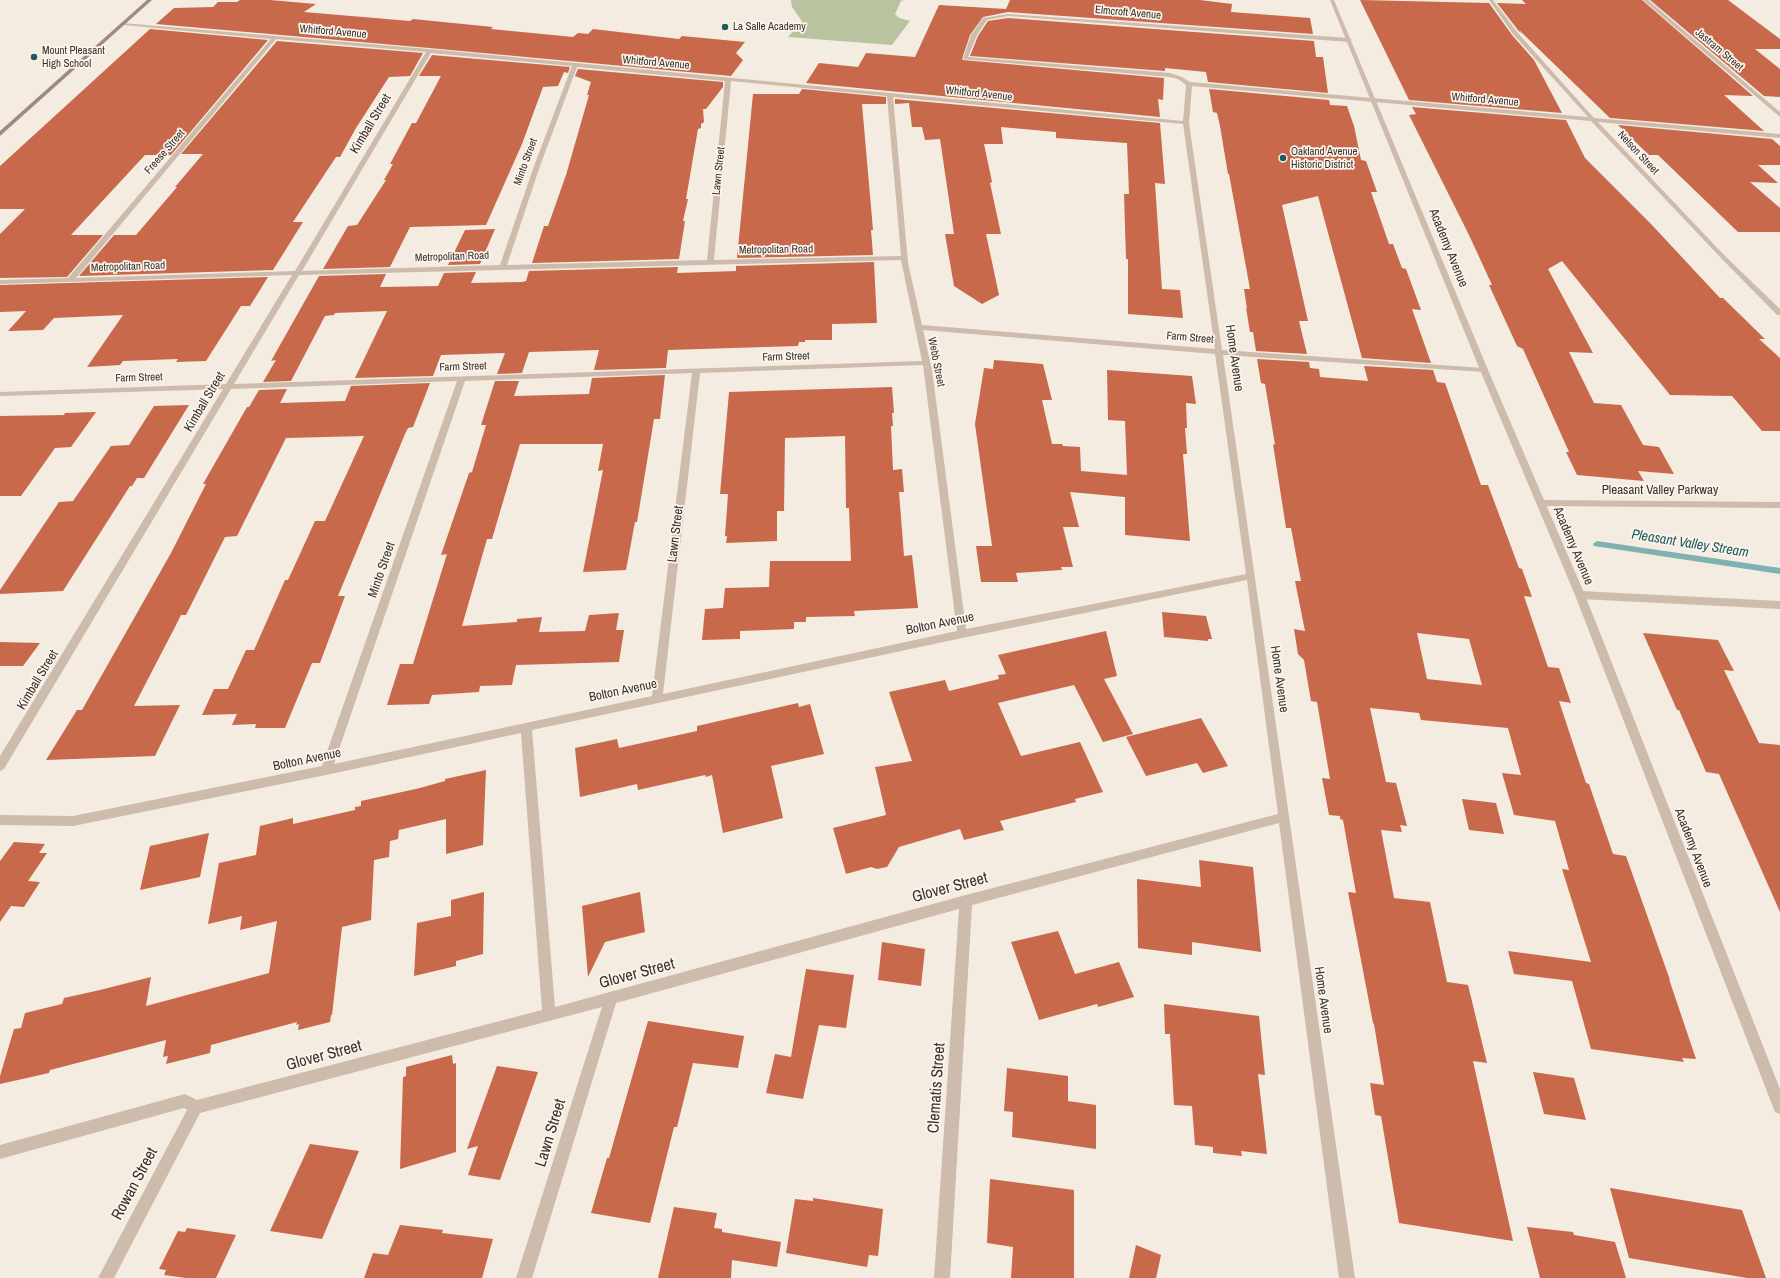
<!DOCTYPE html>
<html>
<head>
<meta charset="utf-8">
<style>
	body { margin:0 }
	canvas { display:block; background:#f4ebe1 }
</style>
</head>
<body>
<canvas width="1780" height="1278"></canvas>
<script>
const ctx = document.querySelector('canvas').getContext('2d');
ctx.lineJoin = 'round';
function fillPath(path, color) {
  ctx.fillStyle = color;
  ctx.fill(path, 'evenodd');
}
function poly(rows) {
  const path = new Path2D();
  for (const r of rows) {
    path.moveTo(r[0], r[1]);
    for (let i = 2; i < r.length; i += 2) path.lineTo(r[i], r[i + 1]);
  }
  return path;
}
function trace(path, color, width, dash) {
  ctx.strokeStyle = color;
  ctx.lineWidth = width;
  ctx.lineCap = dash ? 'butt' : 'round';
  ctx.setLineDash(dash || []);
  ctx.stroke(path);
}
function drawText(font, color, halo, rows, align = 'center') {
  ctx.font = font + ' "Archivo Narrow",sans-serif';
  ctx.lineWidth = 3.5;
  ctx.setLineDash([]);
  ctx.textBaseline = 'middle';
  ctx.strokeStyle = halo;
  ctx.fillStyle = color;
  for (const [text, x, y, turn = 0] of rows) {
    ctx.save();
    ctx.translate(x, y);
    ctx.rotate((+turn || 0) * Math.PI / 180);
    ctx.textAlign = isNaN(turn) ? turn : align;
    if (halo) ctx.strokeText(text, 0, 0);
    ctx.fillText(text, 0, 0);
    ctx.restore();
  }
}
fillPath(poly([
	[791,0,904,0,901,1,895,14,899,18,910,21,892,45,788,37,802,21,792,7]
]), '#b8c4a0');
fillPath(poly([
	[1597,541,1780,568,1780,574,1594,546,1593,544,1597,541]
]), '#7fb0b2');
fillPath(poly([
	[240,0,270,0,316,4,304,12,410,21,413,19,493,27,491,29,573,37,578,33,588,34,593,29,679,39,682,36,745,42,736,53,743,60,731,76,429,48,156,24,174,8,213,7,218,2,237,2],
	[1010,0,1200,0,1232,4,1231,12,1310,18,1313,34,1008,12,983,17,970,35,962,59,963,60,1164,78,1163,100,1158,99,1160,117,806,83,819,63,858,67,866,53,915,57,939,5,1006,9],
	[1360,0,1489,3,1512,35,1534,60,1562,113,1409,100],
	[1522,0,1642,0,1753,96,1724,95,1764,131,1610,118,1519,30,1521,34,1497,3,1526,4],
	[1650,0,1728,0,1780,39,1780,49,1755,49,1780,69,1780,97,1764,96],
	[1008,18,1314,41,1316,57,1323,57,1328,93,1208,82,1206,72,1165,68,1165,71,970,56,978,36,988,21],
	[150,29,268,40,171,155,145,155,71,235,103,235,67,277,0,278,0,234,25,209,0,209,0,166],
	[277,41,423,53,410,76,389,77,356,128,340,157,336,157,293,222,303,222,273,270,79,276,114,235,136,235,177,187,175,187,203,154,181,154],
	[432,55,570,67,568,73,564,72,558,86,543,87,522,144,486,225,410,227,390,267,323,269,348,226,357,225,386,180,384,180,393,164,390,164,412,123,416,123,441,76,419,76],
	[578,69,723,82,723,87,706,109,703,109,704,122,701,124,701,128,698,129,686,199,688,199,683,221,685,221,679,259,532,263,544,226,548,226,566,175,589,95,587,95,591,82,575,76],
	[802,89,886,97,886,104,862,104,873,230,871,230,873,255,737,258,753,94,799,94],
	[1209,89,1329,100,1330,105,1347,106,1354,126,1361,160,1366,161,1377,192,1371,192,1389,244,1393,244,1402,268,1406,269,1421,310,1412,309,1431,363,1362,358,1318,196,1282,205,1308,321,1299,321,1307,354,1256,351,1253,332,1250,332,1246,308,1247,309,1244,289,1250,289,1229,174,1228,174,1220,126,1217,113,1213,112],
	[895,99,1160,123,1165,184,1155,183,1162,289,1180,290,1183,318,1128,314,1128,259,1126,259,1124,194,1129,194,1127,143,1056,138,1056,132,1001,127,1003,144,984,144,992,182,990,183,1001,234,986,234,999,295,982,304,954,286,945,234,954,234,940,139,925,140,922,127,912,127,909,103,895,104],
	[1412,107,1566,120,1585,158,1651,224,1720,298,1723,298,1765,339,1759,339,1780,358,1780,431,1762,431,1732,396,1670,395,1562,261,1548,269,1593,353,1569,352,1594,403,1621,405,1643,445,1659,447,1674,474,1638,471,1644,481,1577,475,1566,452,1569,452,1523,349,1517,346,1489,285,1492,285,1469,235,1409,115,1416,114],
	[1618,125,1772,139,1780,146,1780,165,1758,165,1778,183,1750,182,1780,208,1780,232,1738,232,1658,155,1649,155],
	[495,229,480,264,448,265,465,230],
	[874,262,877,323,832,324,832,340,805,340,805,342,799,342,798,346,668,350,666,368,594,370,599,350,529,352,522,373,497,374,505,353,441,355,433,376,355,378,387,311,335,313,334,315,325,316,291,381,263,382,276,360,271,361,319,276,386,274,380,287,438,286,444,273,476,272,471,283,522,282,526,281,529,271,678,267,677,273,736,271,736,266],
	[268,277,250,306,241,306,206,361,176,362,178,359,123,361,120,365,87,367,123,315,54,318,43,330,8,331,26,311,0,312,0,285],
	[1257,359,1309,362,1310,368,1319,369,1320,377,1368,381,1364,366,1433,370,1437,382,1445,383,1481,485,1488,485,1519,568,1522,569,1532,597,1524,596,1548,667,1559,668,1571,703,1559,701,1586,783,1589,784,1613,854,1626,856,1670,980,1669,979,1696,1059,1682,1058,1684,1062,1591,1049,1572,981,1514,974,1508,951,1591,962,1562,869,1569,870,1555,821,1514,815,1502,773,1521,775,1508,728,1421,720,1419,713,1370,708,1386,782,1396,783,1407,826,1400,825,1402,832,1381,830,1394,898,1430,902,1447,982,1468,985,1487,1063,1473,1061,1513,1241,1399,1223,1381,1116,1375,1115,1370,1083,1384,1085,1374,1024,1373,1023,1348,892,1356,893,1343,820,1340,819,1340,816,1329,815,1322,778,1330,779,1317,702,1311,701,1304,660,1298,654,1294,629,1305,631,1295,581,1301,581,1291,528,1286,528,1273,444,1275,445,1265,384,1261,383],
	[1417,633,1469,639,1482,685,1427,679],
	[994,360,1043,364,1052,400,1042,400,1052,444,1062,444,1063,446,1080,447,1081,471,1127,475,1125,421,1108,420,1107,370,1192,376,1196,404,1186,403,1187,428,1185,428,1187,454,1183,454,1190,541,1125,535,1125,497,1070,492,1079,527,1063,527,1073,567,1061,567,1062,570,1016,573,1018,582,981,582,976,546,992,546,975,424,984,368,993,369],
	[665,375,660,419,654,419,637,522,635,522,626,570,583,572,603,470,598,471,603,444,520,444,492,539,487,539,462,626,517,622,517,619,542,617,539,632,585,631,589,615,619,613,616,630,624,630,619,662,516,665,512,685,480,686,479,692,432,695,429,704,387,705,400,664,413,664,447,554,441,555,469,473,472,472,486,425,481,425,495,381,519,381,514,396,589,394,592,378],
	[430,383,413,427,408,428,405,434,338,596,345,596,320,663,312,663,285,728,255,728,256,724,232,725,237,714,202,715,214,689,228,689,246,650,254,650,285,580,288,580,315,521,325,521,364,436,286,438,237,536,225,537,186,615,181,615,175,627,134,706,180,705,155,756,46,760,77,710,82,710,171,553,206,484,203,484,247,407,249,407,259,390,287,389,280,403,345,401,351,386],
	[892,387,894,413,892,413,893,426,891,426,893,470,902,469,904,492,899,492,904,556,912,555,918,608,854,611,855,616,806,617,806,622,794,622,794,629,740,631,740,639,702,640,705,609,723,608,725,588,769,587,770,561,851,561,849,508,846,508,845,436,785,438,784,511,777,511,777,541,726,543,727,536,725,536,728,494,720,494,729,392],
	[189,405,144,478,137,478,132,486,130,486,63,591,0,594,0,590,59,502,73,501,111,446,129,445,154,406],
	[96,412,71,447,55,448,21,496,0,496,0,416,64,415,65,413],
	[1162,612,1206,616,1212,639,1208,639,1208,641,1164,637],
	[1106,631,1117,676,1104,679,1133,734,1103,742,1074,685,998,703,1021,756,1080,742,1103,792,1075,799,1076,802,1000,821,1004,830,964,840,960,829,899,847,887,867,877,869,871,867,846,874,833,828,886,815,875,767,912,761,889,692,945,680,949,691,999,679,998,675,1006,674,998,655],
	[1643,633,1718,640,1734,671,1724,670,1759,743,1780,745,1780,912,1719,774,1706,772,1679,710,1677,710],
	[0,642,40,643,23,666,0,666],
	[798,703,799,707,810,704,824,754,771,766,783,818,723,833,712,775,706,777,705,775,638,790,637,784,580,797,575,748,617,739,619,748,697,731,697,726],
	[1201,718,1228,766,1203,773,1197,763,1146,776,1126,737],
	[486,770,483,845,446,854,446,819,399,830,398,839,390,841,389,857,374,860,371,920,342,927,332,1015,331,1015,330,1022,298,1030,299,1024,296,1025,297,1022,211,1045,210,1053,166,1064,168,1056,163,1057,166,1040,50,1070,49,1073,0,1084,0,1076,14,1029,21,1028,25,1013,62,1004,64,998,100,990,151,977,146,1006,269,973,277,921,240,930,242,916,208,924,219,863,256,855,260,826,293,818,293,824,355,810,355,807,361,806,361,801,420,788,445,781,445,779],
	[1462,799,1496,803,1504,834,1469,830],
	[209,833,200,877,140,890,150,846],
	[14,842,45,844,39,853,47,853,28,881,40,882,24,907,11,906,0,922,0,861],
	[1199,860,1253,867,1261,952,1192,942,1192,955,1138,948,1137,879,1201,887],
	[484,892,483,954,456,961,456,966,414,976,417,923,451,916,451,900],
	[640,892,645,932,605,942,588,977,582,906],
	[1058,931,1075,974,1119,962,1134,997,1098,1007,1097,1004,1039,1020,1011,942],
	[882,942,925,949,921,986,878,980],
	[806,969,854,975,846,1028,819,1025,803,1099,766,1093,775,1054,791,1057],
	[1164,1004,1259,1016,1265,1075,1258,1074,1267,1154,1241,1151,1242,1156,1213,1153,1213,1147,1195,1145,1192,1106,1174,1105,1170,1034,1165,1034],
	[648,1021,744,1036,738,1068,693,1063,677,1127,674,1127,650,1223,591,1213,607,1158,609,1158],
	[452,1055,453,1064,456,1063,456,1152,400,1169,403,1077,406,1076,406,1067],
	[497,1066,538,1072,500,1180,468,1175,478,1146,467,1149],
	[1007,1068,1068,1076,1068,1101,1096,1105,1096,1149,1012,1137,1013,1112,1004,1111],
	[1533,1072,1574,1078,1586,1120,1544,1114],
	[310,1144,359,1151,322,1239,270,1231],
	[990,1179,1074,1190,1074,1278,1011,1278,1013,1247,987,1243],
	[1610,1188,1742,1210,1766,1278,1747,1278,1629,1258],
	[813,1198,883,1209,878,1256,869,1255,867,1267,786,1253,795,1199,813,1201],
	[674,1207,717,1213,714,1228,722,1229,722,1232,781,1242,777,1267,732,1260,731,1278,658,1278],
	[400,1225,443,1230,442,1233,493,1239,482,1278,364,1278,373,1253,388,1255],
	[1527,1227,1573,1232,1574,1235,1615,1242,1626,1278,1540,1278],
	[187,1228,236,1235,216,1278,186,1278,164,1275,166,1270,159,1269,178,1231,185,1232],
	[1136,1245,1161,1255,1156,1278,1129,1278]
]), '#c8694b');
fillPath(poly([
	[1489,0,1493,0,1517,32,1594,118,1780,134,1780,138,1598,122,1724,255,1780,309,1780,315,1777,315,1720,257,1591,121,1192,86,1189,123,1222,350,1484,368,1488,370,1484,372,1223,355,1355,1278,1339,1278,1279,823,972,905,950,1278,934,1278,959,909,616,1003,532,1278,516,1278,602,1007,200,1113,114,1278,98,1278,187,1110,184,1108,0,1159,0,1145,185,1094,197,1100,542,1010,521,733,326,775,73,826,0,825,0,815,73,816,322,766,457,381,231,389,4,769,0,771,0,756,223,389,0,396,0,392,226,384,292,275,0,284,0,280,68,278,271,39,124,25,122,23,429,49,1183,121,1186,85,1178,79,1170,77,963,59,971,35,983,18,1008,14,1349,38,1352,40,1349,42,1008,16,987,20,977,35,968,57,1170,73,1182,77,1190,82,1588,117,1513,34,1489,0],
	[276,39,426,52,295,271,76,278,276,39],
	[431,53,572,66,534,166,500,265,302,271,431,53],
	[577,67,725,81,707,260,507,265,540,166,577,67],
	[731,81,887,96,901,256,714,260,731,81],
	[893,97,1183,124,1215,349,922,325,908,263,893,97],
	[901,260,922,361,234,384,299,275,901,260],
	[923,330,1215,354,1246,574,966,629,932,370,923,330],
	[923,365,957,631,663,694,700,373,923,365],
	[692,373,652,696,334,764,465,381,692,373],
	[1247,580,1278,814,966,895,555,1007,532,730,962,638,1247,580],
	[1643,0,1648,0,1780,112,1780,117,1643,0],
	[1540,500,1780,502,1780,508,1540,506,1536,503,1540,500],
	[1580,591,1780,601,1780,609,1580,599,1575,595,1580,591]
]), '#cdbbac');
fillPath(poly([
	[1330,0,1334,0,1488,370,1585,595,1780,1089,1780,1114,1775,1112,1773,1107,1575,595,1480,370,1330,0]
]), '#cdbbac');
fillPath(poly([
	[147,0,152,0,0,136,0,131,147,0]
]), '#a18a7d');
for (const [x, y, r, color] of [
	[725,27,4,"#1f5a5e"],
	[34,57,4,"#1f5a5e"],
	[1283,158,4,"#1f5a5e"]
]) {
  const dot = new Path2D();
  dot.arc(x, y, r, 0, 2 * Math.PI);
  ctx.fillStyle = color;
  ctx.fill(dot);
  trace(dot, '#fbf5ee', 1.5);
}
drawText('11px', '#3b302b', '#fbf5ee', [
	["Elmcroft Avenue",1128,13,5],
	["Whitford Avenue",333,32,5],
	["Jastram Street",1719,50,40],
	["Whitford Avenue",656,63,5],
	["Whitford Avenue",979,94,6],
	["Whitford Avenue",1485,100,5],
	["Freese Street",165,152,-49],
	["Nelson Street",1638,153,47],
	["Minto Street",526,162,-70],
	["Lawn Street",719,171,-84],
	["Metropolitan Road",776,250,-1],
	["Metropolitan Road",452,257,-2],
	["Metropolitan Road",128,267,-2],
	["Farm Street",1190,338,5],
	["Farm Street",786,357,-2],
	["Webb Street",936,362,79],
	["Farm Street",463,367,-2],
	["Farm Street",139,378,-2]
]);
drawText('11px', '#3b302b', '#fbf5ee', [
	["La Salle Academy",733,27],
	["Mount Pleasant",42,51],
	["High School",42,64],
	["Oakland Avenue",1291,152],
	["Historic District",1291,165]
], 'left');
drawText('13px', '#3b302b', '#fbf5ee', [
	["Kimball Street",371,124,-59],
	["Academy Avenue",1448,248,68],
	["Home Avenue",1234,358,82],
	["Kimball Street",205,402,-59],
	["Pleasant Valley Parkway",1660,491],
	["Lawn Street",676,534,-83],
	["Academy Avenue",1573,546,67],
	["Minto Street",382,570,-71],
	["Bolton Avenue",940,624,-12],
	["Home Avenue",1279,679,82],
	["Kimball Street",38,680,-59],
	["Bolton Avenue",623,691,-12],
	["Bolton Avenue",307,760,-12],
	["Academy Avenue",1693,848,69],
	["Home Avenue",1323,1000,82]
]);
drawText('italic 14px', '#1f5a5e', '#fbf5ee', [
	["Pleasant Valley Stream",1690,544,9]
]);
drawText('16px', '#3b302b', '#fbf5ee', [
	["Glover Street",950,888,-15],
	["Glover Street",637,974,-15],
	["Glover Street",324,1056,-15],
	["Clematis Street",937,1088,-86],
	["Lawn Street",551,1133,-73],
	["Rowan Street",135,1184,-62]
]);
</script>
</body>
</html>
